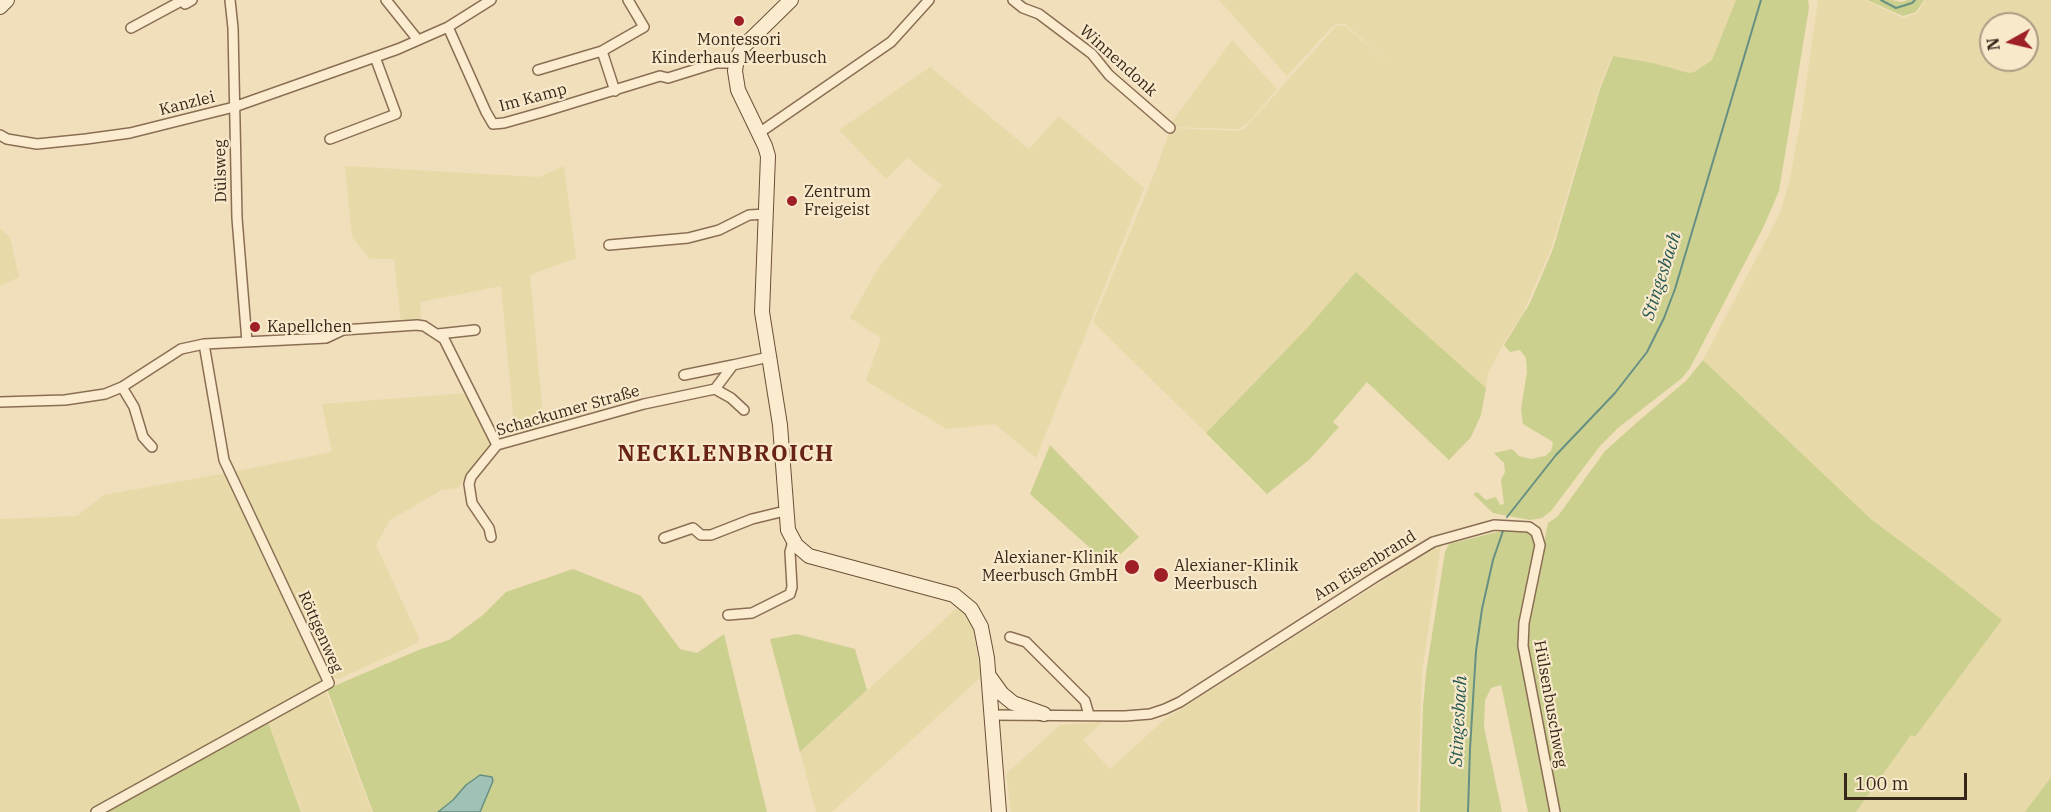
<!DOCTYPE html>
<html>
<head>
<meta charset="utf-8">
<style>
	body { margin:0 }
	#map { position:relative; width:2051px; height:812px; overflow:hidden; background:#f1debb; font-family:"IBM Plex Serif",serif }
	canvas { display:block }
	.north { position:absolute; left:1979px; top:12px; width:60px; height:60px; box-sizing:border-box; background:#f8e9cb; border:2px solid #ab9b84; border-radius:50%; rotate:262deg; font-size:16px; font-weight:700; line-height:24px; text-align:center; color:#37271a }
	.north::after { content:''; display:block; margin:auto; width:21px; height:27px; background:#9e1f26; clip-path:polygon(50% 0,100% 100%,50% 72%,0 100%) }
	.scale { position:absolute; left:1844px; top:773px; width:123px; height:27px; box-sizing:border-box; border:3px solid #37271a; border-top:0; padding-left:8px; font-size:18px; line-height:21px; white-space:nowrap; color:#37271a; -webkit-text-stroke:4px #f8e9cb; paint-order:stroke }
</style>
</head>
<body>
<div id="map">
<canvas width="2051" height="812"></canvas>
<div class="north">N</div>
<div class="scale">100 m</div>
</div>
<script>
const ctx = document.querySelector('canvas').getContext('2d');
ctx.lineJoin = 'round';
function fillPath(path, color) {
  ctx.fillStyle = color;
  ctx.fill(path, 'evenodd');
}
function poly(rows) {
  const path = new Path2D();
  for (const r of rows) {
    path.moveTo(r[0], r[1]);
    for (let i = 2; i < r.length; i += 2) path.lineTo(r[i], r[i + 1]);
  }
  return path;
}
function trace(path, color, width, dash) {
  ctx.strokeStyle = color;
  ctx.lineWidth = width;
  ctx.lineCap = dash ? 'butt' : 'round';
  ctx.setLineDash(dash || []);
  ctx.stroke(path);
}
function drawText(font, color, halo, rows, align = 'center') {
  ctx.font = font + ' "IBM Plex Serif",serif';
  ctx.lineWidth = 4.5;
  ctx.setLineDash([]);
  ctx.textBaseline = 'middle';
  ctx.strokeStyle = halo;
  ctx.fillStyle = color;
  for (const [text, x, y, turn = 0] of rows) {
    ctx.save();
    ctx.translate(x, y);
    ctx.rotate((+turn || 0) * Math.PI / 180);
    ctx.textAlign = isNaN(turn) ? turn : align;
    if (halo) ctx.strokeText(text, 0, 0);
    ctx.fillText(text, 0, 0);
    ctx.restore();
  }
}
fillPath(poly([
	[1219,0,1736,0,1712,60,1694,72,1689,73,1653,63,1612,56,1599,89,1551,249,1522,315,1506,339,1488,373,1486,388,1356,273,1309,326,1206,433,1093,322,1153,177,1171,128,1237,131,1244,129,1337,25,1345,26,1391,64,1345,24,1338,24,1333,26,1287,76],
	[1818,0,1865,0,1903,18,1917,13,1925,0,2051,0,2051,777,2025,812,1856,812,1911,735,1915,737,2002,620,1934,566,1872,520,1703,360,1781,211,1790,178,1802,113],
	[1991,24,2027,24,2027,60,1991,60],
	[1232,40,1277,89,1249,122,1238,129,1170,127,1169,126],
	[930,67,1029,149,1059,116,1144,188,1036,458,995,424,947,429,866,381,881,338,850,318,877,270,942,185,907,158,886,179,839,130],
	[345,166,539,177,564,166,576,258,530,275,544,428,515,436,501,286,420,302,421,320,401,322,394,259,370,259,352,237],
	[0,228,10,238,19,277,0,286],
	[467,393,491,444,458,488,442,490,390,520,376,545,419,638,417,643,339,679,328,677,232,472,332,452,322,404],
	[226,473,324,678,322,685,91,812,0,812,0,519,77,516,104,495],
	[1441,544,1422,672,1417,812,1011,812,1006,774,1060,725,1102,722,1083,740,1110,769,1165,719],
	[959,606,967,612,973,627,981,677,832,812,816,812,800,752],
	[325,689,372,812,302,812,268,721]
]), '#e7daa8');
fillPath(poly([
	[1736,0,1808,0,1809,8,1779,191,1763,228,1690,368,1682,378,1618,428,1600,446,1551,511,1542,518,1530,520,1493,513,1473,494,1477,492,1486,500,1496,497,1500,505,1504,504,1501,480,1505,472,1504,463,1494,453,1512,449,1519,456,1531,459,1545,456,1551,451,1553,442,1523,424,1521,409,1527,372,1526,358,1520,350,1510,352,1504,345,1530,303,1553,249,1600,89,1613,56,1653,63,1689,73,1694,72,1712,60],
	[1867,0,1892,0,1901,2,1908,0,1924,0,1916,12,1903,16],
	[1356,272,1486,388,1481,415,1471,437,1449,460,1367,382,1333,422,1339,427,1310,459,1267,494,1206,433,1309,326],
	[1703,360,1872,520,1934,566,2002,620,1915,737,1911,735,1856,812,1528,812,1501,685,1491,688,1485,700,1484,727,1502,812,1420,812,1423,707,1426,673,1445,552,1449,544,1501,531,1540,526,1519,646,1525,683,1531,682,1526,632,1548,523,1558,516,1605,451,1642,418,1686,381],
	[1050,445,1139,537,1109,565,1030,494],
	[573,569,641,596,680,649,697,653,724,634,767,812,373,812,327,689,421,649,449,640,483,615,506,592],
	[797,634,855,649,867,690,800,752,770,639],
	[268,722,301,812,102,812],
	[2051,777,2051,812,2025,812]
]), '#cbd08f');
const water = poly([
	[480,775,492,777,493,781,480,812,438,812,453,800,466,785,480,775]
]);
fillPath(water, '#a0c2b6');
trace(water, '#679083', 1.5);
trace(poly([
	[1881,0,1896,8,1912,3,1915,0],
	[1507,517,1556,455,1615,393,1647,352,1664,318,1675,289,1761,0],
	[1468,812,1470,749,1476,651,1482,609,1493,560,1504,528]
]), '#679083', 2);
const street = poly([
	[230,0,233,28,237,218,247,342],
	[386,0,418,40],
	[1013,0,1023,8,1039,14,1092,54,1109,75,1170,128],
	[448,27,486,112,493,124,504,123,543,112,660,76,668,78,716,63,735,63],
	[131,28,183,0,185,4,192,0],
	[602,51,615,91],
	[538,70,602,51,644,27,628,0],
	[759,133,891,42,929,0],
	[0,135,7,139,37,144,86,139,130,133,234,107,398,49,448,27,491,0],
	[330,139,396,114,375,57],
	[609,245,688,238,719,230,749,215,767,214],
	[438,334,475,330],
	[684,375,733,365],
	[122,387,134,407,143,437,152,447],
	[715,389,733,365,769,357],
	[0,402,65,400,105,394,122,387,181,349,204,344,326,338,343,330,417,325,424,326,444,339,497,445],
	[491,537,489,528,472,503,469,484,471,477,497,445,644,404,715,389,731,398,744,410],
	[664,538,693,528,701,535,711,535,752,519,785,511],
	[728,615,752,613,790,594,792,587,790,552,793,541],
	[1010,637,1026,642,1085,701,1089,715],
	[992,715,1125,716,1150,714,1165,709,1180,702,1377,576,1433,542,1494,525,1529,527,1536,532,1540,545,1524,623,1523,646,1555,812],
	[96,812,329,683,224,460,204,344]
]);
const secondary = poly([
	[791,0,743,47,737,58,735,71,738,90,765,146,768,156,762,312,780,425,788,530,796,545,809,556,954,595,971,609,981,627,987,658,999,812],
	[0,7,7,0],
	[989,676,1002,694,1013,703,1044,714]
]);
trace(street, '#8a6e54', 12);
trace(secondary, '#6b4f37', 16);
trace(street, '#fceccf', 9);
trace(secondary, '#fceccf', 14);
for (const [x, y, r, color] of [
	[739,21,6,"#9e1f26"],
	[792,201,6,"#9e1f26"],
	[255,327,6,"#9e1f26"],
	[1132,567,8,"#9e1f26"],
	[1161,575,8,"#9e1f26"]
]) {
  const dot = new Path2D();
  dot.arc(x, y, r, 0, 2 * Math.PI);
  ctx.fillStyle = color;
  ctx.fill(dot);
  trace(dot, '#f8e9cb', 2);
}
drawText('16px', '#37271a', '#f8e9cb', [
	["Montessori",739,40,"center"],
	["Kinderhaus Meerbusch",739,58,"center"],
	["Zentrum",804,192],
	["Freigeist",804,210],
	["Kapellchen",267,327],
	["Alexianer-Klinik",1118,558,"right"],
	["Meerbusch GmbH",1118,576,"right"],
	["Alexianer-Klinik",1174,566],
	["Meerbusch",1174,584]
], 'left');
drawText('16px', '#37271a', '#f8e9cb', [
	["Winnendonk",1118,61,42],
	["Im Kamp",533,98,-15],
	["Kanzlei",187,104,-14],
	["Dülsweg",221,171,-91],
	["Schackumer Straße",568,411,-16],
	["Am Eisenbrand",1365,566,-32],
	["Röttgenweg",320,632,66],
	["Hülsenbuschweg",1550,704,80]
]);
drawText('italic 18px', '#285953', '#f8e9cb', [
	["Stingesbach",1662,276,-72],
	["Stingesbach",1459,721,-87]
]);
ctx.letterSpacing = '1.5px';
drawText('bold 22px', '#682316', '#f8e9cb', [
	["NECKLENBROICH",726,455]
]);
ctx.letterSpacing = '0px';
</script>
</body>
</html>
